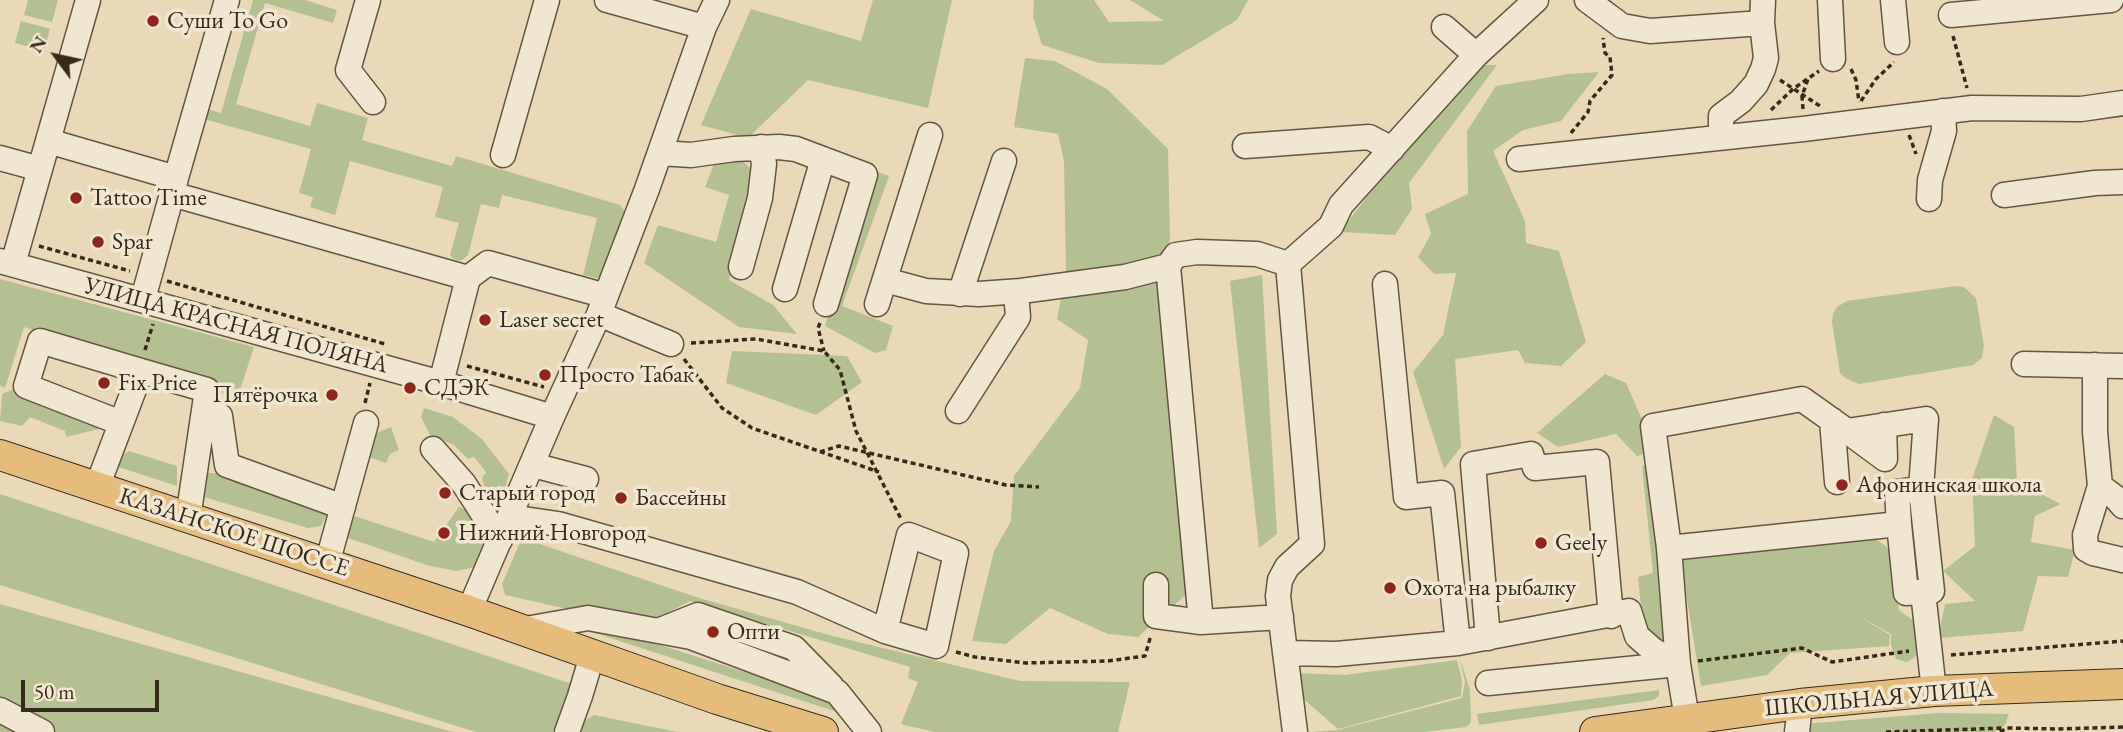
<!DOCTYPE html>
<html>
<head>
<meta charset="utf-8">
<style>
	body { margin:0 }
	#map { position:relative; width:2123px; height:732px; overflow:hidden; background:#ead9b7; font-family:"EB Garamond",serif }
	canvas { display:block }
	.north { position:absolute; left:21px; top:21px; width:70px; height:70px; -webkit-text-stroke:5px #f1e6d0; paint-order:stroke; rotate:303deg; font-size:19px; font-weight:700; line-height:28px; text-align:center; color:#372a1a }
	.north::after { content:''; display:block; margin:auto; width:24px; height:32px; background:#372a1a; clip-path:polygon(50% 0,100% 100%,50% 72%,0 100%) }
	.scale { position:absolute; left:21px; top:680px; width:138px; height:32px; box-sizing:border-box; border:4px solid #372a1a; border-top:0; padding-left:9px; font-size:21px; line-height:24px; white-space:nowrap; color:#372a1a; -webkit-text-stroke:5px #f1e6d0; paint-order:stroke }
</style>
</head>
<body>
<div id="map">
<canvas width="2123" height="732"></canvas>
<div class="north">N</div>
<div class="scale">50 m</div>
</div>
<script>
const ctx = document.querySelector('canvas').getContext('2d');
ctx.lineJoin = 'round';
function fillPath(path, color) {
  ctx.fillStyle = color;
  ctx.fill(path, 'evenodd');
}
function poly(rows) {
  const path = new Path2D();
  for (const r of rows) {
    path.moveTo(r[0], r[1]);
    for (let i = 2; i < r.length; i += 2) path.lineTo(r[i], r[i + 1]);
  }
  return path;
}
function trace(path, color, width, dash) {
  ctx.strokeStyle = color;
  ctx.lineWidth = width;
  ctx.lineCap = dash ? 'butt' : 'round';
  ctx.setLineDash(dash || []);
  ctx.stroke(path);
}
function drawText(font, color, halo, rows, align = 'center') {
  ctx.font = font + ' "EB Garamond",serif';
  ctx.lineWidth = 7;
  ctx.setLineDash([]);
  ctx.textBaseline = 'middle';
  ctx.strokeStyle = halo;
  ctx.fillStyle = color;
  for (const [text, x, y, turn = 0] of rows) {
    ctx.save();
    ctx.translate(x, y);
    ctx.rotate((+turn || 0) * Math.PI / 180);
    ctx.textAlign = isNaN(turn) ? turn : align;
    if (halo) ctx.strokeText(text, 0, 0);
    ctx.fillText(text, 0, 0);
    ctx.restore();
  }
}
fillPath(poly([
	[28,0,58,0,52,22,24,15],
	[253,0,305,0,337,10,333,23,265,3,236,104,310,126,317,103,368,118,362,140,452,166,456,156,620,205,625,212,603,275,597,278,583,275,597,218,502,195,499,208,481,204,468,255,461,261,453,259,450,255,459,223,435,217,443,187,350,161,335,215,310,207,313,197,299,193,311,149,204,119,207,109,221,113],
	[873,0,952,0,928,108,808,80,748,138,701,125,751,9,861,41],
	[1034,0,1094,0,1109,22,1164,21,1130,0,1248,0,1237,20,1162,65,1099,63,1042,45,1033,17],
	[21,21,50,29,44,51,15,43],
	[1025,58,1055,61,1107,89,1168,149,1170,238,1164,280,1188,593,1138,637,1108,634,1050,608,1006,644,972,641,994,551,1011,521,1014,476,1080,388,1088,340,1057,319,1066,270,1064,161,1058,134,1014,127],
	[1475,65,1497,65,1409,183,1412,209,1395,235,1340,232,1389,168],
	[1599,72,1561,121,1523,130,1493,151,1525,221,1526,243,1559,251,1586,342,1561,366,1525,363,1518,350,1455,359,1461,447,1444,469,1413,372,1443,335,1456,273,1434,274,1418,257,1431,234,1425,214,1468,194,1467,131,1496,86,1569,74],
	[740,158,753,171,746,219,729,280,773,305,797,334,739,327,644,263,658,225,716,242,729,195,705,187,715,161],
	[872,170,889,176,842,306,893,326,886,350,875,353,825,326],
	[1262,275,1277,534,1259,548,1230,281],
	[0,279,254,347,237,399,217,392,215,388,24,327,5,388,0,386],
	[1956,286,1964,287,1976,298,1984,346,1982,358,1973,365,1859,384,1845,378,1840,373,1832,322,1833,314,1837,307,1847,301],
	[732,351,847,356,862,382,816,415,726,383],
	[1605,374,1626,383,1647,431,1652,452,1637,456,1616,434,1558,447,1537,433],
	[16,388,103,428,66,437,65,431,30,417,22,426,0,421,2,394],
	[424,408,453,417,482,439,509,474,501,502,487,496,482,478,486,472,474,457,468,459,454,445,430,435,421,417],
	[1994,415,2014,427,2017,482,2061,504,2035,516,2031,542,2075,550,2068,577,2038,576,2023,631,1938,638,1945,604,1975,601,1943,571,1975,546,1972,479],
	[391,427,399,450,390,454,386,463,366,456,372,438,379,432],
	[129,451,177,466,177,486,109,464],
	[1649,465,1669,649,1654,639,1643,625,1638,577,1653,573,1642,466],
	[196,473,222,473,330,508,321,526,308,528,204,497,197,487],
	[0,494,578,686,563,724,552,732,476,732,0,585],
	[459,507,473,512,484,532,483,555,474,567,457,571,430,566,348,538,351,515,434,542],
	[1871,535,1893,552,1899,610,1915,622,1919,650,1914,658,1907,662,1896,659,1891,645,1891,634,1857,615,1890,635,1889,646,1790,653,1767,675,1701,686,1679,550],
	[522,538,696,597,829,635,1020,681,1130,682,1118,732,934,732,901,724,918,682,908,678,910,667,690,601,657,618,563,608,505,595,502,584],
	[0,604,453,732,0,732],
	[586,630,660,645,829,699,837,712],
	[1459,656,1470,690,1471,722,1466,727,1425,732,1312,732,1337,730,1462,698,1465,682],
	[1457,660,1462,680,1461,696,1338,729,1300,696,1295,673,1345,675],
	[1659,690,1659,696,1653,700,1479,725,1477,714],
	[1939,713,2009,714,2005,725,1995,732,1805,732,1803,724],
	[594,715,678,732,563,732]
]), '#b4c090');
const minor = poly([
	[607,0,704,27],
	[1587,0,1622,26,1650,31,1762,23],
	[1830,0,1833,59],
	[1893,0,1897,42],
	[1951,15,2111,0],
	[1444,27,1476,55],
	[348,70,368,0],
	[348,70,373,102],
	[1721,137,1721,116,1741,101,1756,84,1763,69,1766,58,1762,23,1763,0],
	[48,141,176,178,172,194,468,278],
	[1245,146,1369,137,1392,149],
	[660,153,691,155,734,149,779,147,796,149,865,175,826,304],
	[503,155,547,0],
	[0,158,40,169],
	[1519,159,1803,129,1972,108,2081,109,2123,103],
	[176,178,227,0],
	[2004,195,2095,183,2123,182],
	[1929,199,1930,180,1944,131,1943,111],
	[0,261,441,383,552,417],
	[13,264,88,0],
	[741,267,760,198,764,164,761,147],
	[885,280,926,291,979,294,1021,291,1125,277,1168,266],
	[1385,284,1406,497,1442,493,1458,643,1629,611,1637,636,1653,650,1678,664],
	[785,289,823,159],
	[960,294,1004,161],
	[143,299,172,194],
	[877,304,930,135],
	[599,314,671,344],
	[2024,364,2123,366],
	[2095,365,2095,432,2100,486,2085,535,2086,549,2093,553,2123,560],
	[441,383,468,278,488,263,606,296],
	[958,411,1018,317,1016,292],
	[220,416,227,465,343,507],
	[1832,420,1837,482],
	[121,423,26,386,40,341,141,371],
	[1847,431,1885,459,1884,425],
	[433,449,464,484,500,540],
	[533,465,586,479],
	[2100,486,2116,498,2123,506],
	[97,487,141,371,207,390,188,518],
	[510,517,558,524,797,592,885,631,936,646,956,553,909,535,885,631],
	[1899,524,1897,492,1921,489],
	[1669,548,1899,524,1906,593,1932,591,1921,489,1926,419,1847,431,1802,399,1653,426,1669,548,1678,664,1687,719],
	[327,564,366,423],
	[1156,585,1156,616,1201,622],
	[1923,592,1934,691],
	[469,611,552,417,599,314,647,189,704,27,717,0],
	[1281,617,1201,622,1168,266,1176,255,1197,252,1257,254,1288,264],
	[520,630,588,618,691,637,837,692,869,732],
	[658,631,698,615,794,648,831,686],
	[1488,638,1473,464,1531,454,1535,468,1597,462,1611,616],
	[1285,653,1336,654,1458,643],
	[1488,683,1678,664],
	[0,710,42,732],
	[567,732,580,696,592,656],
	[1295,732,1278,596,1280,580,1287,567,1312,544,1288,264,1331,226,1341,205,1476,55,1536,0],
	[1797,732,1800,704]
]);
const major = poly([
	[0,455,469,611,717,699,823,732],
	[1595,732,1800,704,1934,691,2123,684]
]);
trace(minor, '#645641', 27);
trace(major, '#372a1a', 32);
trace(poly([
	[1953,36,1967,88],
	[1851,69,1856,80,1859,102],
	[1780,80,1820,106],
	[1861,101,1876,79,1894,62],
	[1803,109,1802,96,1808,79],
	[1771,110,1793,89,1819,71],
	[1571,133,1588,112,1590,101,1612,75,1610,57,1605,53,1603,38],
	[1909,135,1916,154],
	[39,246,130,271],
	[167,281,385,344],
	[820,323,818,328,824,351],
	[691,343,756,339,824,351,840,370,856,431,901,519],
	[145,350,153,324],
	[684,359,722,408,752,428,879,472],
	[467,366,544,387],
	[365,403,370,383],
	[820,452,839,446,1006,485,1039,487],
	[956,652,975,657,1026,663,1108,661,1145,656,1151,635],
	[1951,655,2123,641],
	[1698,661,1802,648,1832,662,1909,651],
	[1886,732,2005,728],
	[2000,732,2007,728,2057,729,2123,727]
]), '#372a1a', 3.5, [5, 3.5]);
trace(minor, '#f1e6d0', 24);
trace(major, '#e5bc7c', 30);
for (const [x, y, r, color] of [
	[153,21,7,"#8f2418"],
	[76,198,7,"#8f2418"],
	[98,242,7,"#8f2418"],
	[485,320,7,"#8f2418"],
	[545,375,7,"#8f2418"],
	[104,383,7,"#8f2418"],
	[410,388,7,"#8f2418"],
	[332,395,7,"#8f2418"],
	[1842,485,7,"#8f2418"],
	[445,493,7,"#8f2418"],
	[621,498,7,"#8f2418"],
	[444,533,7,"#8f2418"],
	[1541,543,7,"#8f2418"],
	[1390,588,7,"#8f2418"],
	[713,632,7,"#8f2418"]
]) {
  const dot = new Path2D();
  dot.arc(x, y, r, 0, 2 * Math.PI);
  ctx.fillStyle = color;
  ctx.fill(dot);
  trace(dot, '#f1e6d0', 2.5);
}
drawText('24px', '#372a1a', '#f1e6d0', [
	["Суши To Go",167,21],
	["Tattoo Time",90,198],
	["Spar",112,242],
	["Laser secret",499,320],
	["Просто Табак",559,375],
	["Fix Price",118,383],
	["СДЭК",424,388],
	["Пятёрочка",318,395,"right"],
	["Афонинская школа",1856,485],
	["Старый город",459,493],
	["Бассейны",635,498],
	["Нижний Новгород",458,533],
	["Geely",1555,543],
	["Охота на рыбалку",1404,588],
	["Опти",727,632]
], 'left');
drawText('24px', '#372a1a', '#f1e6d0', [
	["УЛИЦА КРАСНАЯ ПОЛЯНА",236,326,15],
	["КАЗАНСКОЕ ШОССЕ",234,533,18],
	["ШКОЛЬНАЯ УЛИЦА",1879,699,-5]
]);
</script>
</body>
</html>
